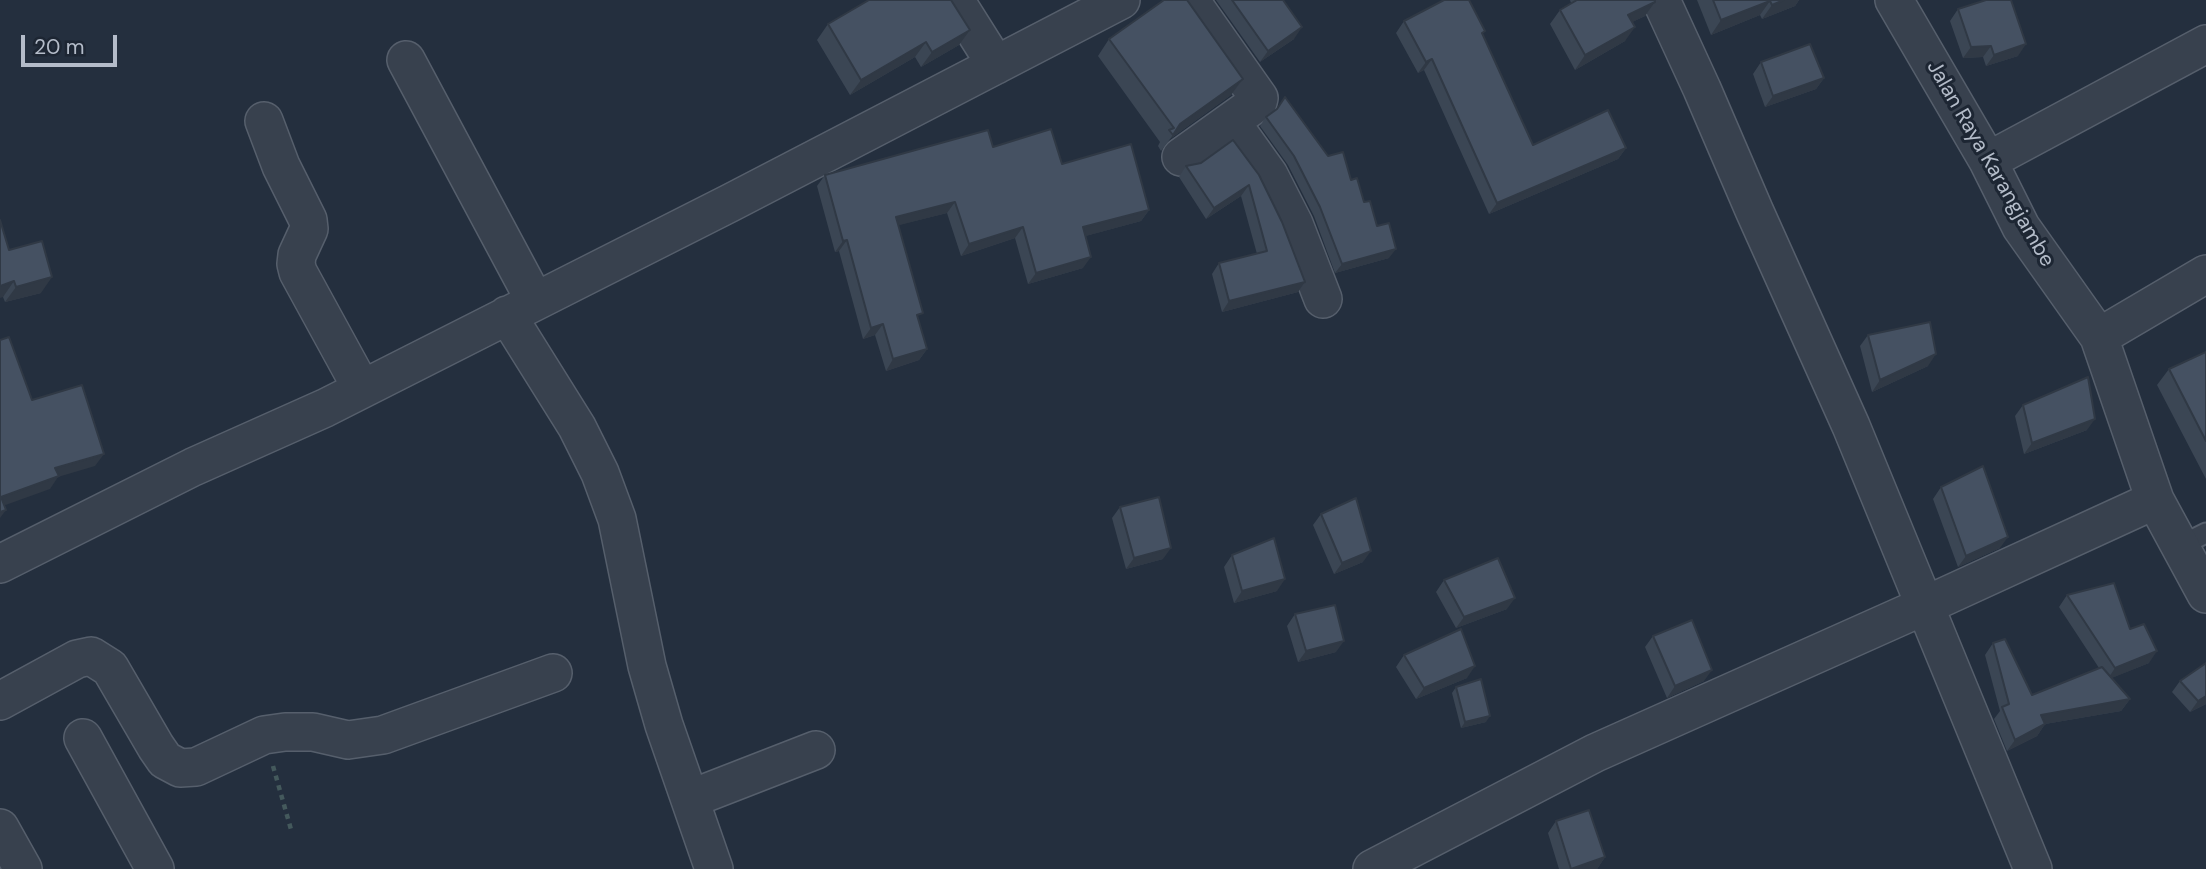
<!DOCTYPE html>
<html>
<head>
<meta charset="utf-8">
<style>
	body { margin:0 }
	#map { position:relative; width:2206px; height:869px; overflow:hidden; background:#242f3e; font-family:"DM Sans",sans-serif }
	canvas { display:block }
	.scale { position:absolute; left:21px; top:35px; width:96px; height:32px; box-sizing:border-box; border:4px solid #b4bcc9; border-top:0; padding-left:9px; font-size:21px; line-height:24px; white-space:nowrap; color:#b4bcc9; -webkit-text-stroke:5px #1d2633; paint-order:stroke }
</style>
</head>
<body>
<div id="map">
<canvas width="2206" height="869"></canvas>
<div class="scale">20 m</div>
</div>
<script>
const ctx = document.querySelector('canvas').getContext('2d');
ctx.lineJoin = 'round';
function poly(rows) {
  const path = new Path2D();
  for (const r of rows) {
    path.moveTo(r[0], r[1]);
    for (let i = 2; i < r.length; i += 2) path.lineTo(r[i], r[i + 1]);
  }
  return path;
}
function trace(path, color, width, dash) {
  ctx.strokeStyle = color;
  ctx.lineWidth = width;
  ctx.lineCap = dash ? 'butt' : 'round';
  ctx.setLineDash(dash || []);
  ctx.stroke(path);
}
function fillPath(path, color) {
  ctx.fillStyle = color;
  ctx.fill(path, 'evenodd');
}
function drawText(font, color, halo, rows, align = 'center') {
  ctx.font = font + ' "DM Sans",sans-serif';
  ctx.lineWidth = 6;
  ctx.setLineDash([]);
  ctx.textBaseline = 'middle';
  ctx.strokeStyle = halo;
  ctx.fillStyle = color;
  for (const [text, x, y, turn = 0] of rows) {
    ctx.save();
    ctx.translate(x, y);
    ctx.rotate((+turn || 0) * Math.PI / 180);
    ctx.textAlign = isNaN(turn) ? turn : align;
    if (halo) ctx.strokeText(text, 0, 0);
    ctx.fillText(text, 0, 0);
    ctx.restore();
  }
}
const service = poly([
	[2180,546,2206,533]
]);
const minor = poly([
	[955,0,996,65],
	[1661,0,1702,89,1754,210,1851,426,2033,869],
	[1894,0,1988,161,2021,227,2099,337,2155,500,2206,594],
	[406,60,535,301],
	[264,121,281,166,308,220,309,229,297,255,296,264,298,272,362,389],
	[1231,122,1269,175,1294,224,1323,299],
	[1181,157,1258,102,1259,98,1190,0],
	[1988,161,2206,44],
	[507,315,577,427,600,473,617,519,647,666,664,725,714,869],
	[2099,337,2206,274],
	[0,564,193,467,325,408,730,203,1121,0],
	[0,701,77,659,91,656,110,668,156,747,165,760,180,768,196,767,264,735,285,732,313,732,348,740,383,735,553,673],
	[83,738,155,869],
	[690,799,816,750],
	[0,828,23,869],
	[1372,869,1595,753,1924,606,2155,500]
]);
trace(service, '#565f6c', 23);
trace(minor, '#565f6c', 40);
trace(poly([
	[273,766,292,833]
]), '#44595c', 4.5, [5, 5]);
trace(service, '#38414e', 19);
trace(minor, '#38414e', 37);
fillPath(poly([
	[1216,0,1283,0,1294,39,1260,62],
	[1570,0,1655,0,1655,2,1645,16,1632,22,1625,41,1575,70,1550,24,1560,10,1571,3],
	[1697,0,1799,0,1795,6,1762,19,1760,15,1711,35],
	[1958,9,2018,56,1986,66,1983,57,1963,58,1950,21],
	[1404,21,1483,35,1533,145,1626,148,1618,159,1489,214,1424,70,1418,73,1396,33],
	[828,24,959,45,921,67,915,57,850,95,817,40],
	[1109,39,1243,79,1231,95,1170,139,1161,151,1158,146,1160,142,1098,56],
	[1761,62,1824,78,1816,89,1765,107,1753,74],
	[1266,117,1328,156,1351,180,1377,226,1389,258,1335,273,1314,216,1288,165,1260,126],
	[1233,140,1305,282,1298,292,1222,312,1212,274,1219,263,1257,254,1241,196,1206,219,1179,177,1186,166,1201,163],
	[993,147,1062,164,1149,210,1141,221,1085,236,1083,268,1028,284,1015,238,961,256,947,213,898,225,918,319,927,349,919,360,886,371,875,335,863,339,839,251,835,252,817,186,825,175],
	[9,250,41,293,5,302,3,297],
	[1868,335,1928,366,1872,392,1860,346],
	[2206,352,2206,479,2157,385,2169,369],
	[2023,405,2087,430,2024,454,2015,416],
	[1941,487,2000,548,1958,567,1933,499],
	[1120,507,1163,559,1126,569,1112,518],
	[1321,514,1363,562,1334,574,1313,525],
	[1232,555,1277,591,1234,603,1224,567],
	[1444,580,1507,609,1456,628,1436,592],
	[2067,595,2130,629,2149,663,2111,678,2130,699,2121,711,2045,724,2037,736,2007,751,1994,719,2000,711,1985,655,1993,643,2032,695,2099,668,2059,607],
	[1295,614,1336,652,1298,662,1287,626],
	[1653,636,1704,681,1667,698,1645,647],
	[1404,655,1467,678,1416,699,1396,667],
	[2180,681,2206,704,2190,712,2172,692],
	[1456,687,1486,722,1461,728,1452,693],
	[1556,821,1605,857,1597,869,1559,869,1548,833]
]), '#3b4654');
fillPath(poly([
	[1784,0,1799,0,1795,6,1762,19,1772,5],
	[1770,1,1760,15,1711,35,1721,20],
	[1655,2,1645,16,1618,29,1628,15],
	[1302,27,1294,39,1260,62,1268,51],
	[1635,27,1625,41,1575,70,1585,55],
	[970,30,959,45,921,67,932,52],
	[926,42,915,57,850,95,861,80],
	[2026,44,2018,56,1986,66,1994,55],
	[1991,46,1983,57,1963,58,1971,47],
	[1432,59,1424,70,1418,73,1426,62],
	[1824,78,1816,89,1765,107,1773,96],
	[1243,79,1231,95,1170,139,1180,124],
	[1626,148,1618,159,1489,214,1497,203],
	[1249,185,1241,196,1206,219,1214,208],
	[955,202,947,213,888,228,896,217],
	[1149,210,1141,221,1075,239,1083,227],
	[1023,227,1015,238,961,256,969,244],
	[847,240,839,251,835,252,843,241],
	[1396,249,1389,258,1335,273,1342,264],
	[1091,257,1083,268,1028,284,1036,273],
	[52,277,41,293,5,302,16,287],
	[14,281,3,297,0,298,0,286],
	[1305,282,1298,292,1222,312,1229,301],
	[883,324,875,335,863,339,871,328],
	[927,349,919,360,886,371,893,359],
	[1936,354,1928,366,1872,392,1880,380],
	[2095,419,2087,430,2024,454,2032,443],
	[104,454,95,466,58,477,50,489,0,507,1,497,55,468],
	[6,510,0,518,0,512],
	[2008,537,2000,548,1958,567,1966,556],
	[1171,548,1163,559,1126,569,1134,558],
	[1371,551,1363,562,1334,574,1342,563],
	[1285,579,1277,591,1234,603,1242,591],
	[1515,598,1507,609,1456,628,1464,617],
	[1344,641,1336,652,1298,662,1306,651],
	[2157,651,2149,663,2107,680,2115,668],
	[1475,666,1467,678,1416,699,1424,688],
	[1712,670,1704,681,1667,698,1675,686],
	[2206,696,2206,704,2190,712,2198,701],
	[2130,699,2121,711,2033,726,2041,715],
	[1490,716,1486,722,1461,728,1465,722],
	[2045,724,2037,736,2007,751,2015,740],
	[1605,857,1597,869,1573,869]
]), '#303945');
const building = poly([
	[869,0,951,0,970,30,932,52,926,42,861,80,828,24,869,0],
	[1164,0,1187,0,1243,79,1180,124,1173,135,1169,130,1174,128,1109,39,1164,0],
	[1232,0,1283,0,1302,27,1268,51,1232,0],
	[1444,0,1469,0,1485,31,1482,33,1533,145,1608,110,1626,148,1497,203,1432,59,1426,62,1404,21,1444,0],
	[1577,0,1655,0,1655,2,1628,15,1635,27,1585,55,1560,10,1577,0],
	[1713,0,1784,0,1772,5,1770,1,1721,20,1713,0],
	[1986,0,2011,0,2026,44,1994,55,1991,46,1971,47,1958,9,1986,0],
	[1810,44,1824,78,1773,96,1761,62,1810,44],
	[1285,97,1328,156,1343,152,1351,180,1357,178,1364,202,1370,201,1377,226,1389,223,1396,249,1342,264,1320,207,1294,156,1266,117,1277,109,1285,97],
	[1051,129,1062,164,1131,144,1149,210,1083,227,1091,257,1036,273,1023,227,969,244,955,202,896,217,923,313,917,315,927,349,893,359,883,324,871,328,847,240,843,241,825,175,988,130,993,147,1051,129],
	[1233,140,1259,175,1282,222,1305,282,1229,301,1219,263,1267,251,1249,185,1214,208,1186,166,1201,163,1233,140],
	[0,220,9,250,42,241,52,277,16,287,14,281,0,286,0,220],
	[1930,322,1936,354,1880,380,1868,335,1930,322],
	[9,337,32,400,82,385,104,454,55,468,59,476,1,497,6,510,0,512,0,340,9,337],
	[2206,352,2206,441,2169,369,2206,352],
	[2088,377,2095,419,2032,443,2023,405,2088,377],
	[1983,466,2008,537,1966,556,1941,487,1983,466],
	[1159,497,1171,548,1134,558,1120,507,1159,497],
	[1356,498,1371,551,1342,563,1321,514,1356,498],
	[1274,538,1285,579,1242,591,1232,555,1274,538],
	[1498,558,1515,598,1464,617,1444,580,1498,558],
	[2114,583,2130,629,2144,624,2157,651,2115,668,2067,595,2114,583],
	[1335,605,1344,641,1306,651,1295,614,1335,605],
	[1692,620,1712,670,1675,686,1653,636,1692,620],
	[1461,629,1475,666,1424,688,1404,655,1461,629],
	[2005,639,2032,695,2102,667,2130,699,2041,715,2045,724,2015,740,2002,707,2009,704,1993,643,2005,639],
	[2206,663,2206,696,2198,701,2180,681,2206,663],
	[1481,679,1490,716,1465,722,1456,687,1481,679],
	[1589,810,1605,857,1571,869,1556,821,1589,810]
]);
fillPath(building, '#455162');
trace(building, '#303945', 2);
drawText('21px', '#b4bcc9', '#1d2633', [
	["Jalan Raya Karangjambe",1990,164,60]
]);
</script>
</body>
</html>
